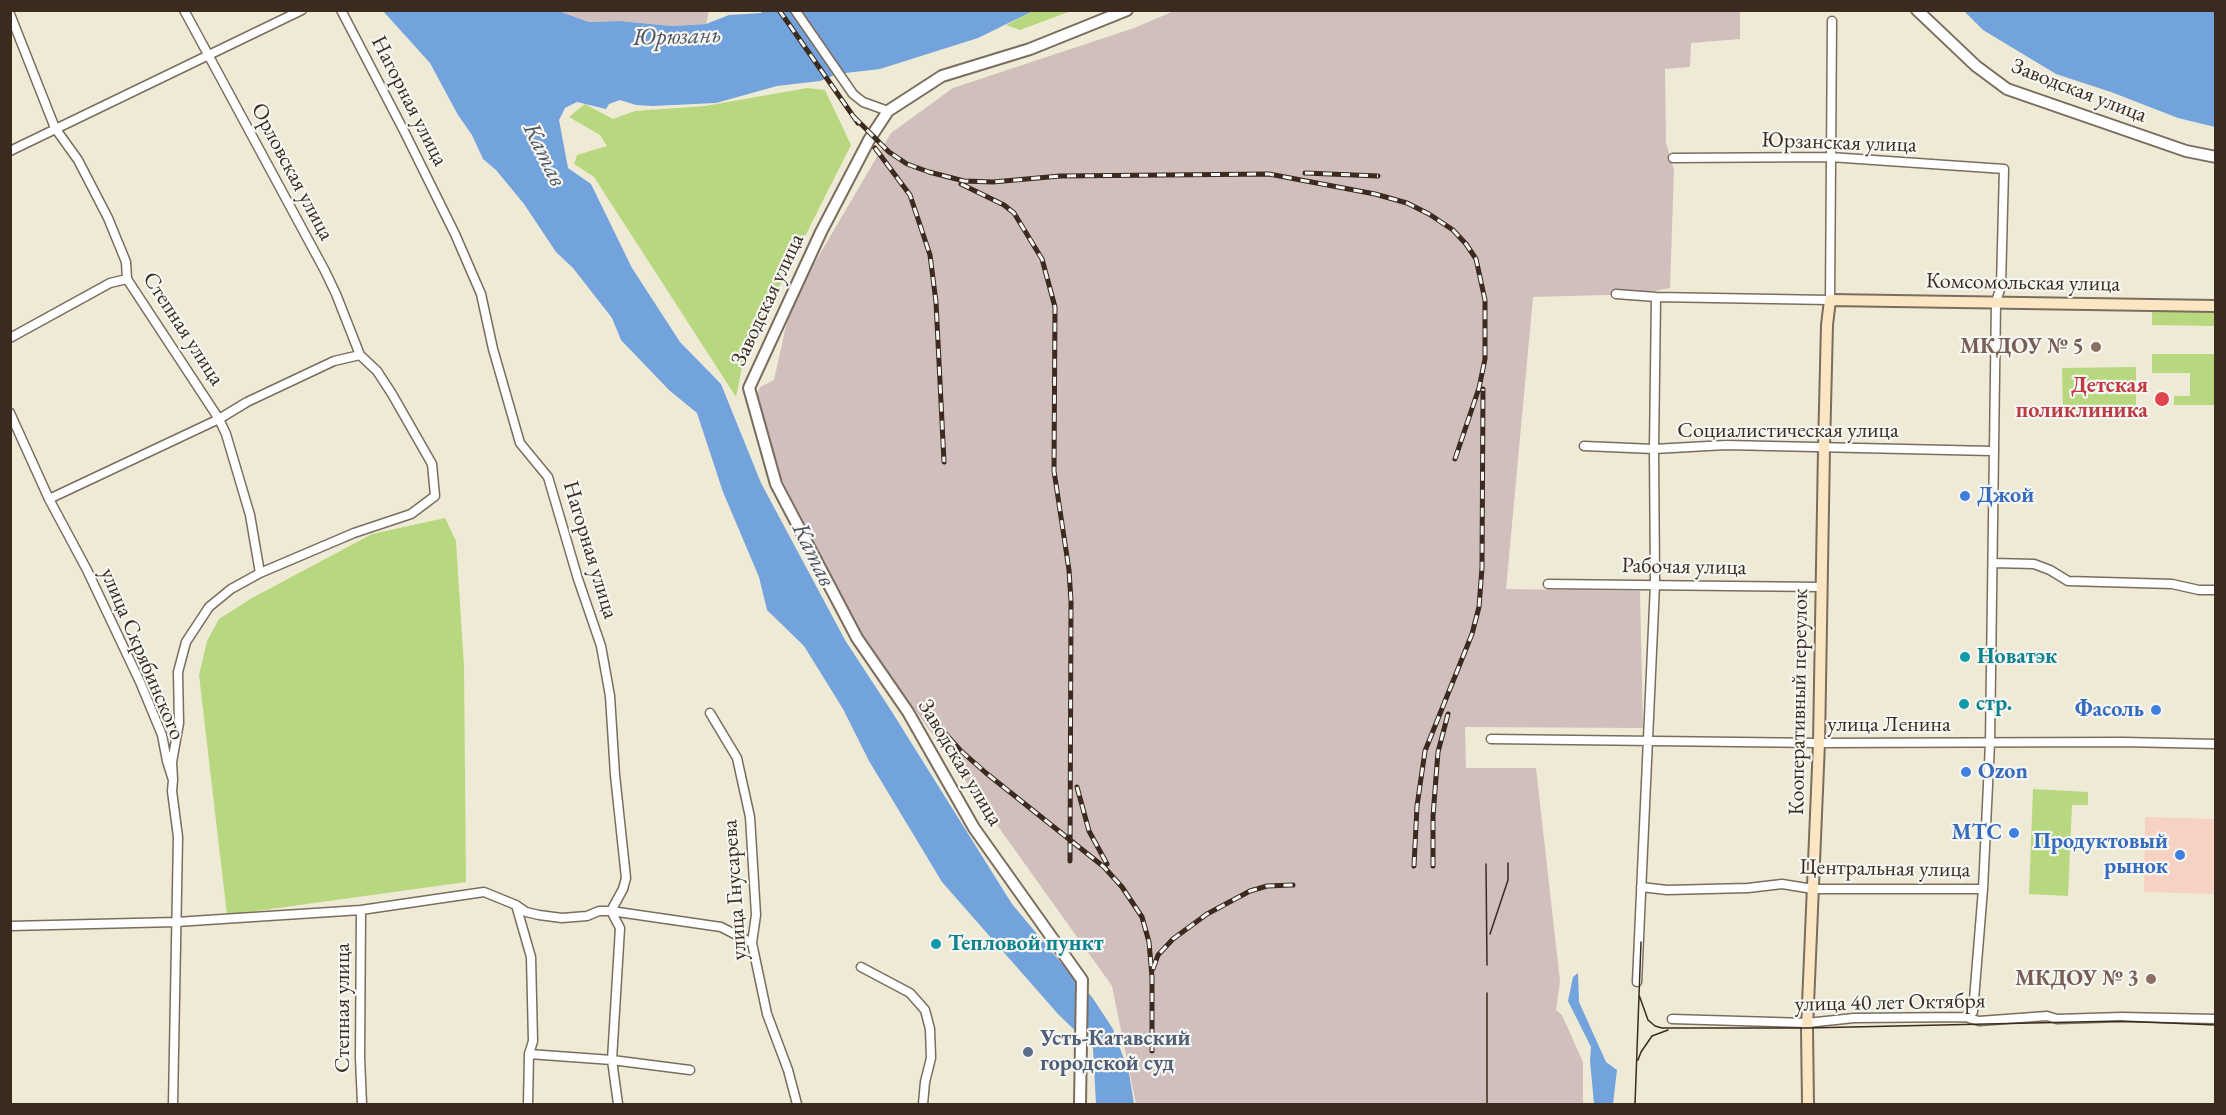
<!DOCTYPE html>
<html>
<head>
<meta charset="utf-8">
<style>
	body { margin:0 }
	#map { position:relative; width:2226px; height:1115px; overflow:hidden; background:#efead5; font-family:"EB Garamond",serif }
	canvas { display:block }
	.frame { position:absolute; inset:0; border:12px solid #3b2a1e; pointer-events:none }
</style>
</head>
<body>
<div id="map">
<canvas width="2226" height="1115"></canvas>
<div class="frame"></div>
</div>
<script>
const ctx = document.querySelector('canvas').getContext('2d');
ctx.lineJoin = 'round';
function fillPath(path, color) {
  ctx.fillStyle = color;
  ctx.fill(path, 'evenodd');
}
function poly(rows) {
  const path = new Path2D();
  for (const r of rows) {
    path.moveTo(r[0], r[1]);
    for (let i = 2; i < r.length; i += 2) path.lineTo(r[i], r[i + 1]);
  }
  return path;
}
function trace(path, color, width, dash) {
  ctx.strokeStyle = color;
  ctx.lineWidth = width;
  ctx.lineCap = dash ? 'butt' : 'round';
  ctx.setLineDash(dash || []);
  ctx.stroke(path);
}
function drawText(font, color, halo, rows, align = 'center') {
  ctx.font = font + ' "EB Garamond",serif';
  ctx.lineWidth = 4.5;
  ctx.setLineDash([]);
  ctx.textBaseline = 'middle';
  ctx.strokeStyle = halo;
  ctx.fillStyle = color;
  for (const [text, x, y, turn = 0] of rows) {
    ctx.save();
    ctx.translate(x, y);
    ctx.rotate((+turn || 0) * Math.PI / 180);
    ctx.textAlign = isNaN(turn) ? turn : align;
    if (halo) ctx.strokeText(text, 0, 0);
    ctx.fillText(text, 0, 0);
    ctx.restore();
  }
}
fillPath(poly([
	[2145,817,2215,819,2215,894,2144,892]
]), '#f6d2c4');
fillPath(poly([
	[555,11,709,11,706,24,672,26,620,21,589,22],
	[1174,11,1740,11,1740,39,1691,43,1690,67,1665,69,1666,143,1674,170,1670,288,1640,294,1533,297,1506,589,1640,591,1643,728,1465,727,1466,768,1536,768,1560,981,1556,1010,1562,1015,1583,1062,1583,1104,1136,1104,1112,986,865,640,775,466,757,395,760,387,774,380,791,303,891,133,953,88,1134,28]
]), '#d1bfbe');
fillPath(poly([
	[1033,11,1071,11,1020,30,1006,25],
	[807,88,825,90,851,145,744,357,736,397,594,177,574,164,577,155,607,146,600,135,569,117,585,104,613,119,635,111,705,106],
	[2152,310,2215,310,2215,326,2152,325],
	[2152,354,2215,354,2215,405,2174,405,2174,396,2190,396,2190,373,2152,373],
	[2136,367,2136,411,2063,412,2062,368],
	[445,518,456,541,464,667,466,882,227,915,199,675,207,641,219,619,252,598,372,534],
	[2033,789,2088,792,2088,805,2072,805,2068,896,2029,894]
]), '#b8d880');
fillPath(poly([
	[555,10,589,22,620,21,672,26,706,24,729,15,761,13,764,10,1033,11,978,38,880,69,837,74,820,81,777,86,716,103,652,106,636,105,620,100,609,104,606,109,577,102,565,108,559,120,568,168,591,184,632,268,680,342,721,384,761,483,845,640,892,712,1012,904,1073,977,1092,997,1113,1029,1129,1073,1134,1104,1096,1104,1093,1048,1058,1014,942,882,869,761,843,709,804,646,767,610,759,577,723,492,697,413,669,390,621,340,612,318,573,268,556,252,524,204,496,170,483,159,472,135,458,115,430,63,383,11],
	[1964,11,2215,11,2215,127,2178,118,2111,92,2056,74,1983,30],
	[1578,973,1579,1002,1606,1062,1617,1070,1613,1104,1594,1104,1590,1061,1591,1047,1568,1001,1573,977]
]), '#73a3dd');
const minor = poly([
	[184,10,325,271,336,294,360,355],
	[341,10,404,131,455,234,481,294,493,349,520,443,548,477,578,579,601,646,610,696,615,775,626,878,623,889,611,911,620,928,612,1060,618,1104],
	[795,10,853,94,863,102,888,111],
	[10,14,55,128,78,160,108,218,126,262,127,279,219,419,226,434,250,515,260,573],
	[10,151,302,10],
	[1616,294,1656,297,1830,300,1832,21],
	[10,338,110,283,127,279],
	[10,413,49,499,87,570,140,682,162,735,167,761,173,780,172,791,178,837,173,1104],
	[1584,446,1654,449,1726,445,1992,451],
	[49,499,219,419,247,402,334,361,360,355,377,371,392,394,432,464,435,496,411,514,354,533,260,573,231,589,209,607,186,642,178,672,179,723,172,762,173,780],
	[1993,563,2034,564,2050,570,2068,581,2172,584,2199,590,2216,590],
	[1548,584,1821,587],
	[710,713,737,758,750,817,756,915,752,943,767,1014,788,1070,797,1104],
	[1491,739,1819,743,2123,742,2216,744],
	[1641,887,1667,890,1748,888,1782,884,1813,889,1983,889,1990,743,1996,302,2001,286,2004,169,1830,157,1673,158],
	[516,905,531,957,533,1041,529,1054,528,1104],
	[361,910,360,1058,362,1104],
	[10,926,176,922,361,910,484,892,516,905,526,912,539,915,562,918,587,916,599,911,611,911,721,927,752,943],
	[861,967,910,993,925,1010,930,1029,931,1058,925,1082,923,1104],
	[1637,982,1655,584,1654,449,1656,297],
	[1965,1017,1973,1012,1983,889],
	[1672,1019,1807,1023,1854,1018,1965,1017,1979,1021,2047,1016,2057,1019,2122,1017,2216,1019],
	[529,1054,612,1060,690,1070]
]);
const tertiary = poly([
	[1917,10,1976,66,2007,89,2186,151,2216,157],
	[1080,1104,1082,980,974,828,908,712,857,638,776,484,749,388,821,232,869,140,888,111,942,76,1030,49,1127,10]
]);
const secondary = poly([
	[1808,1104,1807,1028,1819,743,1824,448,1827,325,1830,300,2216,306]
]);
trace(minor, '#7a6d5e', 11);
trace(tertiary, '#7a6d5e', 14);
trace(secondary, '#7a6d5e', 14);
trace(minor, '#fff', 8);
trace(tertiary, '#fff', 10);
trace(secondary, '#fbe6c4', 10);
trace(poly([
	[1486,864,1487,965],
	[1490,934,1508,880,1508,863],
	[1487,993,1487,1104],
	[1639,995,1648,1020,1655,1026,1662,1028,1807,1028,2121,1021,2216,1025],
	[1638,1060,1641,1052,1652,1036,1668,1030],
	[1635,1104,1641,942]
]), '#3b2a1e', 1.5);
const rail = poly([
	[779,10,858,123],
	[854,117,889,152,907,164,929,172,964,181,993,182,1060,176,1269,174,1375,194,1407,203,1429,214,1453,230,1466,244,1476,259,1485,300,1485,359,1479,388,1455,459],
	[875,148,910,195,930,255,936,302,944,462],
	[1305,173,1378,176],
	[961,184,1004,205,1014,213,1042,259,1055,307,1054,471,1069,570,1071,601,1070,861],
	[925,711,960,750,986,773,1104,867,1122,887,1142,917,1149,942,1152,977,1152,1051],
	[1077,787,1089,831,1107,864],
	[1414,866,1417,806,1425,751,1472,634,1479,607,1482,568,1483,389],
	[1433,866,1433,816,1438,752,1448,714],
	[1153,969,1158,955,1173,939,1207,914,1250,891,1267,886,1293,885]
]);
trace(rail, '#3b2a1e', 5);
trace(rail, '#f6f6f2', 3, [9]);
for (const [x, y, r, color] of [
	[2096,347,6,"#8d6e63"],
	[2162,399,8,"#e0444e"],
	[1965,496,6,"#3f7fe0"],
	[1965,657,6,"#0f9aa8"],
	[1964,704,6,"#0f9aa8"],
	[2156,710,6,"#3f7fe0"],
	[1966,772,6,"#3f7fe0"],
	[2014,833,6,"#3f7fe0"],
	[2180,855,6,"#3f7fe0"],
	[936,944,6,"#0f9aa8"],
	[2151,979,6,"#8d6e63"],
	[1028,1052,6,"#5c6f8a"]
]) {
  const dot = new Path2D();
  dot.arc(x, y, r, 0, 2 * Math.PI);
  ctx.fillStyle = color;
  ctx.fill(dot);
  trace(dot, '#f6f6f2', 2);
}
drawText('22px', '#3b2a1e', '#f6f6f2', [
	["Заводская улица",2079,91,21],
	["Нагорная улица",409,101,63],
	["Юрзанская улица",1839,143,2],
	["Орловская улица",292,172,62],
	["Комсомольская улица",2023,283,1],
	["Заводская улица",768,300,-65],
	["Степная улица",183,329,57],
	["Социалистическая улица",1788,431],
	["Нагорная улица",590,550,73],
	["Рабочая улица",1684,567,1],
	["улица Скрябинского",142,654,67],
	["Кооперативный переулок",1799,702,-89],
	["улица Ленина",1889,725],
	["Заводская улица",960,763,59],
	["Центральная улица",1885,869,1],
	["улица Гнусарева",735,890,-94],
	["улица 40 лет Октября",1890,1003,-1],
	["Степная улица",343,1008,-90]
]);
drawText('bold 22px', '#785e54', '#f6f6f2', [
	["МКДОУ № 5",2084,347],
	["МКДОУ № 3",2139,979]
], 'right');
drawText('bold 22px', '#be3a42', '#f6f6f2', [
	["Детская",2148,386],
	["поликлиника",2148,411]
], 'right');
drawText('bold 22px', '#366cbe', '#f6f6f2', [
	["Джой",1977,496,"left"],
	["Фасоль",2144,710],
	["Ozon",1978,772,"left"],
	["МТС",2002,833],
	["Продуктовый",2168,842],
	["рынок",2168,867]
], 'right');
drawText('bold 22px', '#0d838f', '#f6f6f2', [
	["Новатэк",1977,657],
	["стр.",1976,704],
	["Тепловой пункт",948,944]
], 'left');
drawText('bold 22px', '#4e5e75', '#f6f6f2', [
	["Усть-Катавский",1040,1039],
	["городской суд",1040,1064]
], 'left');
drawText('italic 24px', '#4f5461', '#f6f6f2', [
	["Юрюзань",677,37,-2],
	["Катав",544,155,64],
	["Катав",813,555,64]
]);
</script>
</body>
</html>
